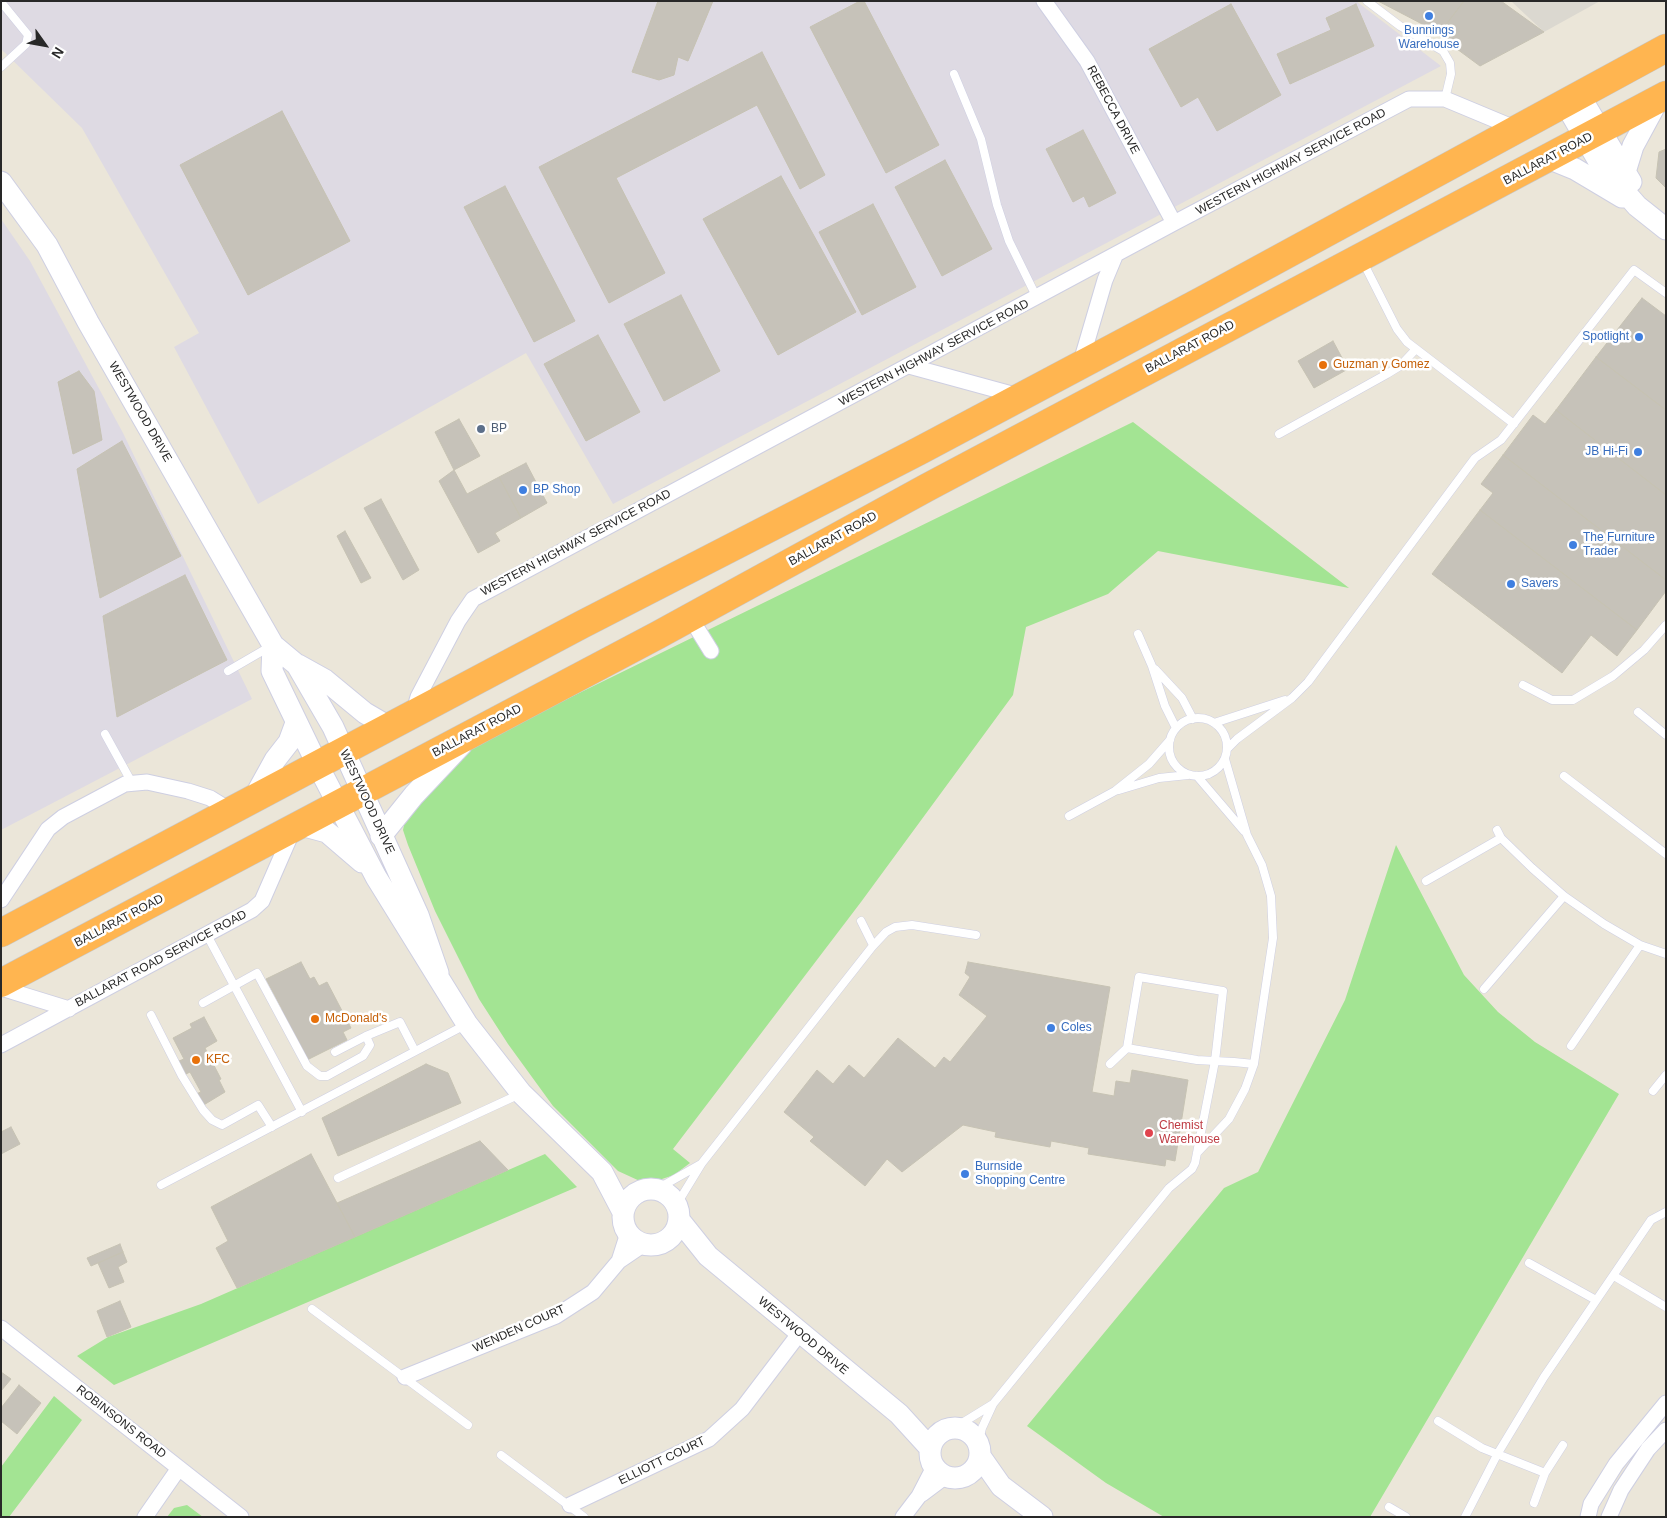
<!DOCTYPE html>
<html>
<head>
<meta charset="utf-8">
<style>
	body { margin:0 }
	#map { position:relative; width:1667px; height:1518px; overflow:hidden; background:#ebe6d9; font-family:Helvetica,sans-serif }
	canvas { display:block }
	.frame { position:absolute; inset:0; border:2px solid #282828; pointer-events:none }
	.north { position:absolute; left:20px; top:20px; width:50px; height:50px; -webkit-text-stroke:4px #fff; paint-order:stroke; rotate:122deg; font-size:14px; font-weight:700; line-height:20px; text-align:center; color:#282828 }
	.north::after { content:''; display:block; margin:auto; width:18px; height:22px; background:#282828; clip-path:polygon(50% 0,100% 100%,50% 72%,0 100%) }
</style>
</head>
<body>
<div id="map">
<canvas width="1667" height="1518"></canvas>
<div class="frame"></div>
<div class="north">N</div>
</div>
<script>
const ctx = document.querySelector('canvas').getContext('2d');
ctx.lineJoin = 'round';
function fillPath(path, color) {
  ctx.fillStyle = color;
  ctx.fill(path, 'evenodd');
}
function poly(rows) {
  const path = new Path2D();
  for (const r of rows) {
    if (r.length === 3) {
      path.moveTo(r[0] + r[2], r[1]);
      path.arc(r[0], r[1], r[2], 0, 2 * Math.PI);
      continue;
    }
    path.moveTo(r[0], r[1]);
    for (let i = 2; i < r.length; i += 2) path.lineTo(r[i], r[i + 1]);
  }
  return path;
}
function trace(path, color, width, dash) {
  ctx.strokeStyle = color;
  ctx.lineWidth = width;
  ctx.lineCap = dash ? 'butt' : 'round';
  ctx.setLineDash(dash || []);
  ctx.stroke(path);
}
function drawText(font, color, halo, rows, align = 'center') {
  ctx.font = font + ' Helvetica,sans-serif';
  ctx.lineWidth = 5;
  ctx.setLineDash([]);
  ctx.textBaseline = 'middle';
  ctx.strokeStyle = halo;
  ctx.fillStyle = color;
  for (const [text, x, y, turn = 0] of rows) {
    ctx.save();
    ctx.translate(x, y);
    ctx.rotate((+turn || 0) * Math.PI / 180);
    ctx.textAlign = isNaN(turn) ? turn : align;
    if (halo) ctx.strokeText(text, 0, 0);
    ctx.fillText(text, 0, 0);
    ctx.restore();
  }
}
fillPath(poly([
	[1,1,1356,1,1441,66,613,504,526,353,258,504,174,347,199,333,82,128,1,49],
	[1,219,30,261,123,433,252,699,1,830]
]), '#dedae3');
fillPath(poly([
	[1133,422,1349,588,1158,551,1108,594,1026,627,1013,695,861,902,673,1149,690,1163,674,1175,653,1182,642,1182,618,1171,553,1106,508,1044,479,999,435,911,408,845,403,830,406,815,477,743],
	[1396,845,1464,975,1498,1012,1535,1042,1619,1094,1370,1517,1164,1517,1106,1483,1027,1426,1224,1188,1258,1172,1345,1000],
	[545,1154,577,1187,114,1385,77,1356,108,1337,201,1304],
	[54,1396,82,1420,9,1517,1,1517,1,1467],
	[187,1505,203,1517,167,1517,174,1508]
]), '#a3e493');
fillPath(poly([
	[1511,1,1600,1,1544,32]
]), '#dbd8d0');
const building = poly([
	[658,1,713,1,688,61,678,57,674,75,659,80,632,72,658,1],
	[860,1,864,1,939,145,886,173,810,27,860,1],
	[1378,1,1464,1,1438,35,1426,26,1378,1],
	[1464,1,1501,1,1544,32,1480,66,1438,35,1464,1],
	[1231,4,1281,95,1217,131,1198,97,1181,107,1149,49,1231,4],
	[1356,4,1374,46,1290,84,1277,54,1331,30,1326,18,1356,4],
	[762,52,825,175,800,189,757,105,616,178,665,273,609,303,539,167,762,52],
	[282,111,350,241,248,295,180,165,282,111],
	[1083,130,1116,193,1089,207,1084,196,1073,202,1046,149,1083,130],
	[1666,149,1666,188,1656,178,1659,152,1666,149],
	[945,160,992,249,942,276,895,187,945,160],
	[781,176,856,312,778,355,703,219,781,176],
	[505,186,575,321,534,342,464,207,505,186],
	[873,204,916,287,862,315,819,232,873,204],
	[681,295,720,371,664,401,624,324,681,295],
	[1642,298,1666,316,1666,410,1596,357,1642,298],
	[598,335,640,412,586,441,544,364,598,335],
	[1333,341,1348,369,1314,388,1298,361,1333,341],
	[1596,357,1666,410,1666,495,1556,410,1596,357],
	[79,371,94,391,102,440,73,454,58,382,79,371],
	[1556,410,1666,495,1666,580,1503,455,1533,415,1545,424,1556,410],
	[459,419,480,456,454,470,435,432,459,419],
	[122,441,181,556,100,598,77,469,122,441],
	[1503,455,1666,580,1666,591,1637,630,1480,510,1493,493,1481,484,1503,455],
	[526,463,547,503,521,518,499,477,526,463],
	[454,470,467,494,499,477,521,518,495,533,500,541,478,553,439,481,454,470],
	[381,499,419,570,403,580,364,508,381,499],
	[1480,510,1637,630,1617,656,1591,635,1562,673,1432,574,1480,510],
	[345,531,371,578,361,583,337,536,345,531],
	[185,575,227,660,117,717,103,616,185,575],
	[301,962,310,979,314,977,319,986,327,982,351,1028,343,1032,347,1040,305,1061,279,1011,282,1009,266,979,301,962],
	[968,962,1110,987,1092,1092,1114,1096,1116,1081,1130,1083,1132,1070,1188,1080,1175,1161,1166,1159,1165,1166,1088,1154,1089,1148,1051,1141,1050,1147,995,1137,996,1132,963,1125,902,1172,887,1159,865,1186,810,1141,814,1137,784,1112,817,1070,833,1084,849,1065,864,1078,898,1038,935,1068,944,1057,950,1062,987,1016,959,995,970,977,965,973,968,962],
	[204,1017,217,1041,205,1048,221,1079,219,1080,225,1092,202,1106,196,1094,201,1092,190,1072,186,1074,179,1061,184,1059,173,1038,192,1028,190,1024,204,1017],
	[426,1064,448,1073,461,1103,338,1156,322,1118,426,1064],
	[11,1127,20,1144,1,1154,1,1132,11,1127],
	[480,1141,508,1170,355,1237,337,1203,480,1141],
	[311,1154,355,1237,237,1288,216,1248,228,1241,211,1207,311,1154],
	[120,1244,123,1252,91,1266,87,1258,120,1244],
	[123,1252,127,1262,118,1267,124,1282,109,1288,98,1263,123,1252],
	[120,1301,131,1327,107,1337,97,1311,120,1301],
	[1,1372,11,1379,1,1391,1,1372],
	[19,1385,41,1403,17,1434,1,1421,1,1408,19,1385]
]);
fillPath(building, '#c6c2b9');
trace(building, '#c6c2b3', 1);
const lane = poly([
	[1367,1,1400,26,1443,51,1450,63,1451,74,1445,99],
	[1,2,28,35,26,44,1,67],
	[954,74,981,139,997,205,1009,241,1037,298],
	[1362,260,1397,329,1407,342,1514,424],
	[1279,434,1387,374,1400,366,1416,349],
	[1138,634,1152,666,1165,706,1176,728],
	[1155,669,1182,698,1193,719],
	[228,671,271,646],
	[1523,685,1552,700,1573,700,1613,676,1644,650,1666,625],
	[1638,712,1666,735],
	[1198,747,29],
	[1214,723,1285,700],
	[105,734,132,783],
	[1227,749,1237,739,1292,698,1308,682,1469,466,1475,458,1501,440,1634,270,1666,293],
	[1197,776,1244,831],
	[1564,776,1666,854],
	[1119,790,1159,778,1188,775],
	[1069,816,1115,791,1149,764,1170,740],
	[1497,830,1501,838,1532,868,1564,896,1604,924,1640,945,1666,954],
	[1426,881,1501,838],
	[861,921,873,945],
	[207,935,302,1112],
	[1484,989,1564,896],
	[203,1003,257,973,307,1066,320,1076,327,1076,363,1056,370,1045,366,1036],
	[151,1015,182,1076,203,1110,212,1120,222,1125,258,1105,272,1127],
	[1571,1046,1640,945],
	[335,1052,366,1036,400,1022,415,1051],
	[1110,1064,1127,1048],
	[1653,1091,1666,1075],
	[1197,1153,1229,1119,1245,1089,1254,1064,1273,938,1271,896,1262,865,1247,835,1225,759],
	[338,1178,520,1094],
	[161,1185,467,1024],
	[657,1189,701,1164],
	[677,1204,702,1163,872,947,886,932,895,927,912,925,976,935],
	[1529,1263,1596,1300],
	[1614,1276,1666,1307],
	[312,1309,468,1425],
	[1438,1421,1482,1448,1545,1473],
	[954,1428,993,1404],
	[978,1444,982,1428,993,1404,1169,1188,1192,1169,1195,1163,1215,1061,1223,991,1139,977,1127,1048,1197,1060,1215,1061,1234,1062,1254,1064],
	[501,1455,584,1517],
	[1534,1503,1545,1473,1563,1445],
	[1389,1507,1406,1517],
	[1465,1517,1498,1453,1544,1377,1651,1220,1666,1212]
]);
const street = poly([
	[1044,1,1087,61,1174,223],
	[1080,365,1105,280,1115,256],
	[909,366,1019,396],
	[690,617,711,651],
	[413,714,418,697,458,621,473,599,1174,223,1409,99,1445,99,1517,129],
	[1,900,48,829,63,817,125,784,147,782,188,791,210,798,231,811],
	[1,988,69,1009],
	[1,1045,252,910,262,901,293,830],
	[619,1261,628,1233],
	[1,1328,241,1517],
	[405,1377,556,1316,593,1292,619,1261,644,1244],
	[922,1494,946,1476],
	[570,1505,709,1439,742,1409,799,1334],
	[145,1517,179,1468],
	[903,1517,919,1496,934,1467],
	[1588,1517,1591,1504,1616,1464,1666,1403],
	[1609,1517,1621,1490,1648,1449,1666,1430]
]);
const secondary = poly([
	[1579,95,1631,182],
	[1565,103,1598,160,1617,183,1637,206,1666,229],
	[1548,158,1575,169,1622,197],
	[1625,172,1633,146,1659,98],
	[1,182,47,245,88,322,273,645,297,665,333,727,418,915,438,973],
	[273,645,272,671,317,764,376,877,467,1024,521,1093,602,1172,623,1212],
	[298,665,325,680,365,713,389,727],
	[254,798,275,760,289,742,296,723],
	[301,825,327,832,362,862],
	[381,836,414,795,462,744],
	[651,1217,28],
	[680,1221,708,1256,899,1414,930,1448],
	[955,1453,25],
	[980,1456,1001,1486,1042,1517]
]);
const highway = poly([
	[1,933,581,625,919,451,1203,300,1666,48],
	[1,983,658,635,928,487,1666,95]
]);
trace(lane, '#cecfe2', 9);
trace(street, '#cecfe2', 17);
trace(secondary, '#cecfe2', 23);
trace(highway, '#c7c7c7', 29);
trace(lane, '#fff', 8);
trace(street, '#fff', 15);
trace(secondary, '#fff', 21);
trace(highway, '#ffb550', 28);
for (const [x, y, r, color] of [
	[1429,16,5,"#3f7fe0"],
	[1639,337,5,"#3f7fe0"],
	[1323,365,5,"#e8710a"],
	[481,429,5,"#5c6f8a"],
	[1638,452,5,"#3f7fe0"],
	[523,490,5,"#3f7fe0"],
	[1573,545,5,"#3f7fe0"],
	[1511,584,5,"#3f7fe0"],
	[315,1019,5,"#e8710a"],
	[1051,1028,5,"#3f7fe0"],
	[196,1060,5,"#e8710a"],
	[1149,1133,5,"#e0444e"],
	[965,1174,5,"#3f7fe0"]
]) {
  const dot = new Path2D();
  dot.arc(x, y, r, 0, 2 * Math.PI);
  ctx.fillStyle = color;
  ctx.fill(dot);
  trace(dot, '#fff', 2);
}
drawText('12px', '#366cbe', '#fff', [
	["Bunnings",1429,31,"center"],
	["Warehouse",1429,45,"center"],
	["Spotlight",1629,337,"right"],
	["JB Hi-Fi",1628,452,"right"],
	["BP Shop",533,490],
	["The Furniture",1583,538],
	["Trader",1583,552],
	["Savers",1521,584],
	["Coles",1061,1028],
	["Burnside",975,1167],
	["Shopping Centre",975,1181]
], 'left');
drawText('12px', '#282828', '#fff', [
	["REBECCA DRIVE",1113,110,62],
	["BALLARAT ROAD",1548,159,-28],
	["WESTERN HIGHWAY SERVICE ROAD",1291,162,-28],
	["BALLARAT ROAD",1190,347,-28],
	["WESTERN HIGHWAY SERVICE ROAD",934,353,-28],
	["WESTWOOD DRIVE",140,412,60],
	["BALLARAT ROAD",833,539,-29],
	["WESTERN HIGHWAY SERVICE ROAD",576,543,-28],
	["BALLARAT ROAD",477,731,-28],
	["WESTWOOD DRIVE",367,802,65],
	["BALLARAT ROAD",119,921,-28],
	["BALLARAT ROAD SERVICE ROAD",161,959,-28],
	["WENDEN COURT",519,1329,-24],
	["WESTWOOD DRIVE",803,1336,40],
	["ROBINSONS ROAD",121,1422,38],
	["ELLIOTT COURT",662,1461,-26]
]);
drawText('12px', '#c56008', '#fff', [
	["Guzman y Gomez",1333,365],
	["McDonald's",325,1019],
	["KFC",206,1060]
], 'left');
drawText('12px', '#4e5e75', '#fff', [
	["BP",491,429]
], 'left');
drawText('12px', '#be3a42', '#fff', [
	["Chemist",1159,1126],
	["Warehouse",1159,1140]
], 'left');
</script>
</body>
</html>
